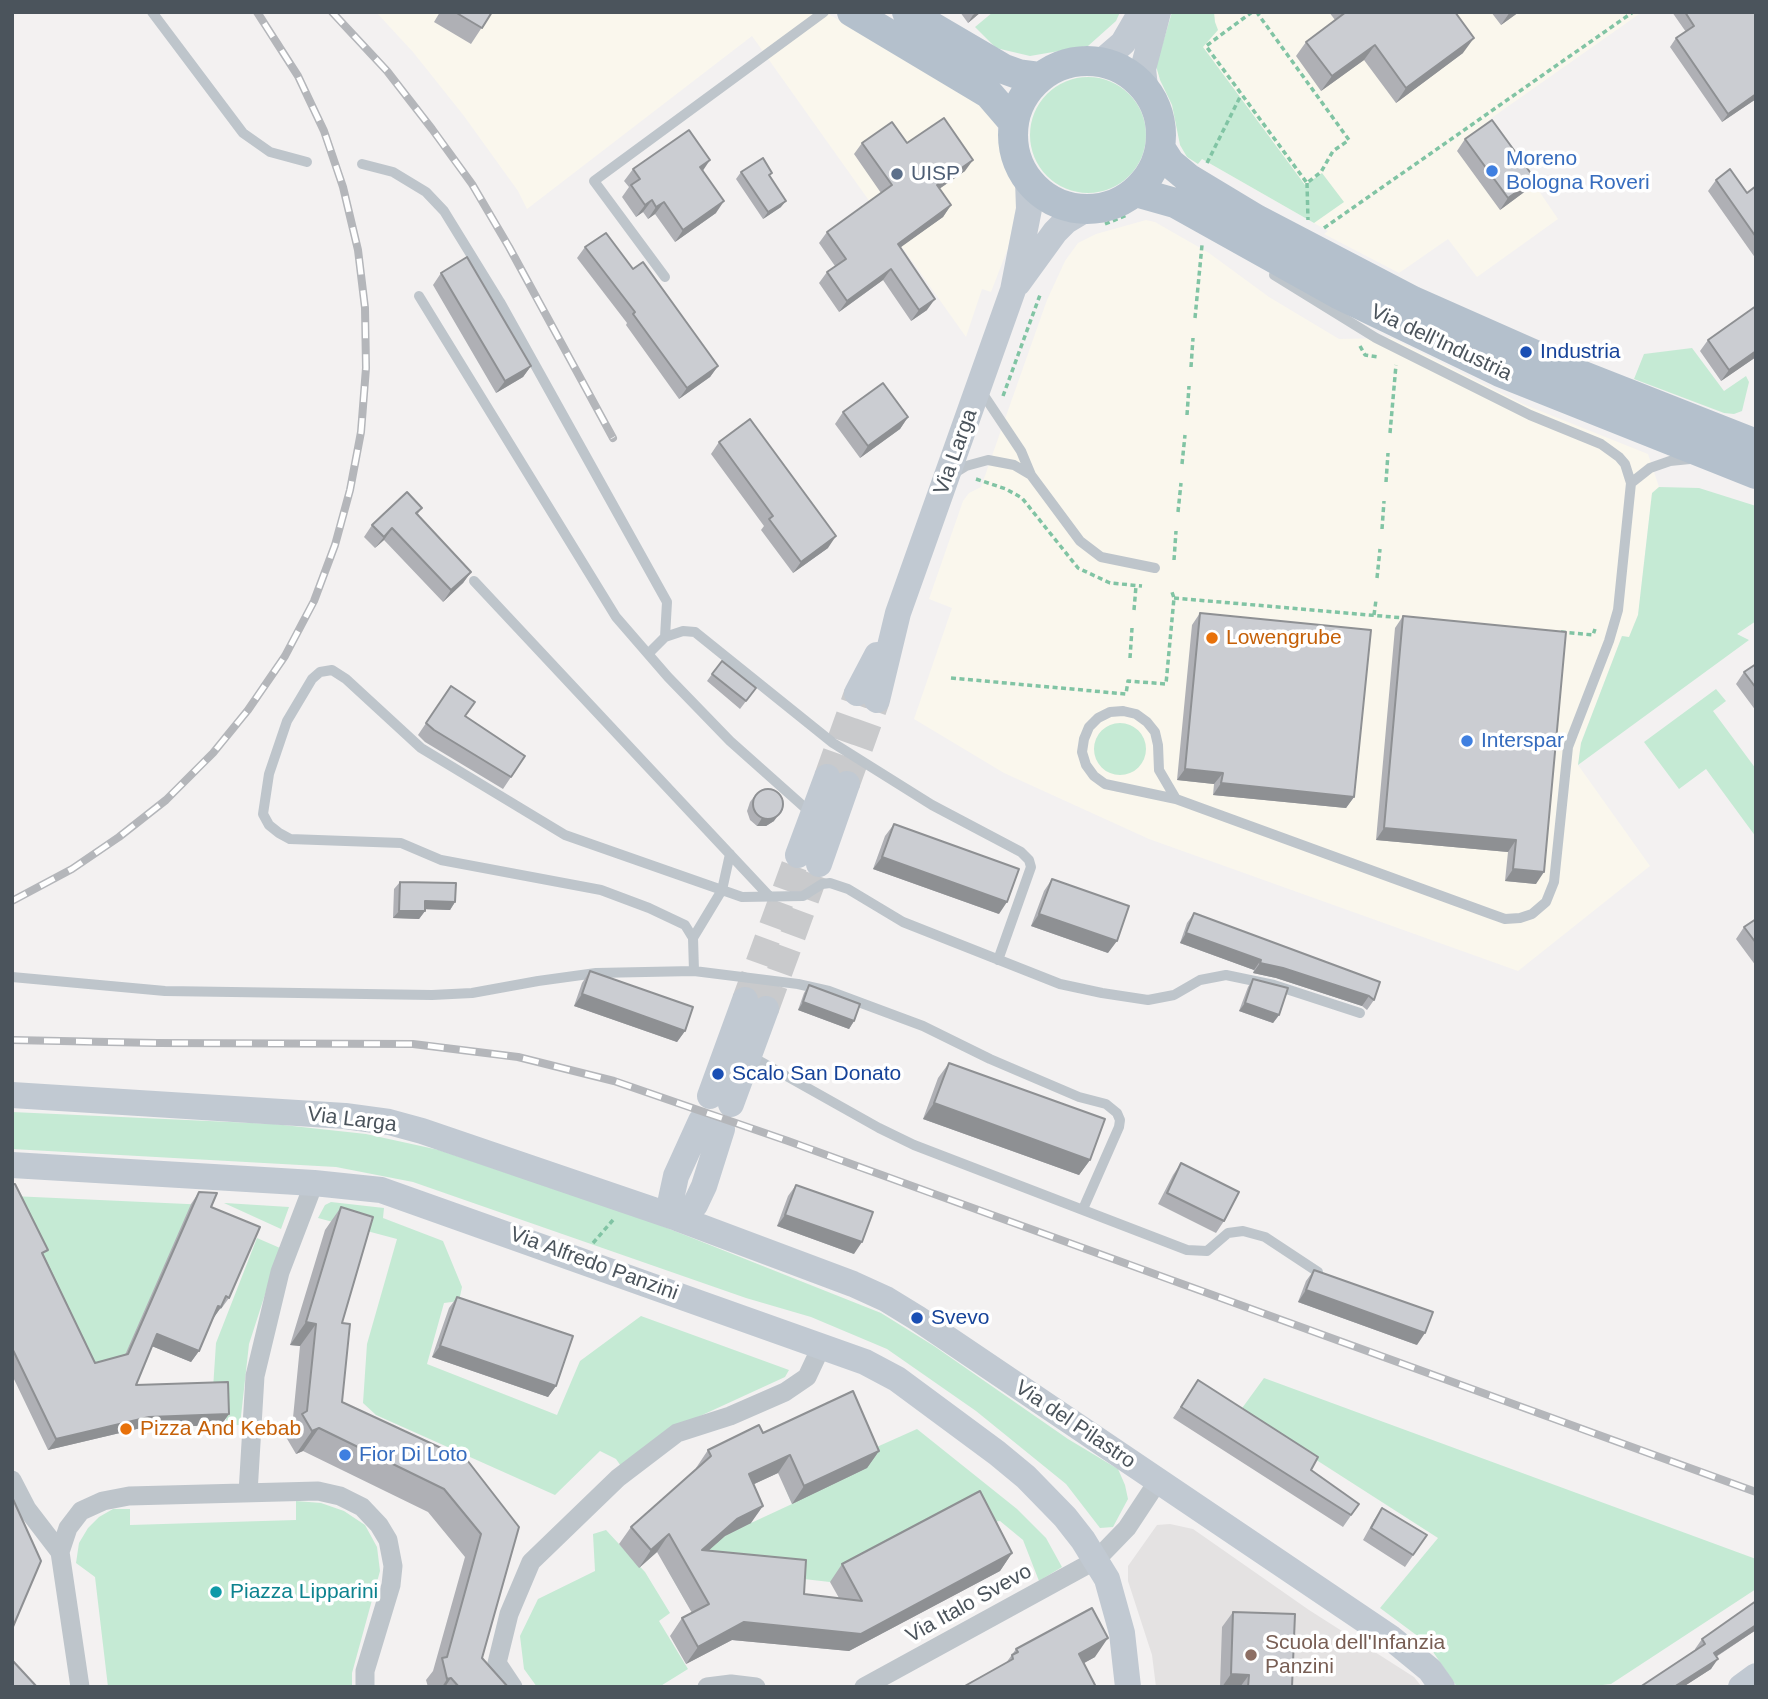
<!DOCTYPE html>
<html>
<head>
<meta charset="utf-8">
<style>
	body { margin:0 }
	#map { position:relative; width:1768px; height:1699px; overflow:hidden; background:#f3f1f1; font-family:Helvetica,sans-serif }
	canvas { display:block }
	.frame { position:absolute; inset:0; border:14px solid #4b545c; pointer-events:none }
</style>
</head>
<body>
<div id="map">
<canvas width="1768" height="1699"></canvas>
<div class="frame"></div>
</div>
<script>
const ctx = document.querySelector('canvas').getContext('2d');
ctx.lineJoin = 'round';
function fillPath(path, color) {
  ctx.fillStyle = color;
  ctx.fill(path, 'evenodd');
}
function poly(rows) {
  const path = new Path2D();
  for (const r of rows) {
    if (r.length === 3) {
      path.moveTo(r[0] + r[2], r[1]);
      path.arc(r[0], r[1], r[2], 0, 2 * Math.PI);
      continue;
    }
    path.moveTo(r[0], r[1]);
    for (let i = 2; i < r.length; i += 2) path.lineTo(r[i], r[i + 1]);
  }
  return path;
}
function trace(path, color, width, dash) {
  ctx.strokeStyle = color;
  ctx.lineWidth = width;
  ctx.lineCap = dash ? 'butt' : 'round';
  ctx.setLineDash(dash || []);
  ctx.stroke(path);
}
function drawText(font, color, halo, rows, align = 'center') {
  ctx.font = font + ' Helvetica,sans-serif';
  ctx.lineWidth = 7;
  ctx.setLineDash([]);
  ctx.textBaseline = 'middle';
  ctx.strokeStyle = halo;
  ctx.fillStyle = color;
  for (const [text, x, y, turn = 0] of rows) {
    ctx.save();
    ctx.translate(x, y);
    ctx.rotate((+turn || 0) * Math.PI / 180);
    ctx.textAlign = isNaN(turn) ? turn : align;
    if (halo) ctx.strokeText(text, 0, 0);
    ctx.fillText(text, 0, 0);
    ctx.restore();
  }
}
fillPath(poly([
	[376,12,825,12,960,91,979,103,996,123,1007,166,1019,193,1008,248,991,292,982,289,966,337,752,36,527,209,518,191,464,116,413,52],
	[1172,12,1642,12,1490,119,1558,219,1477,277,1448,239,1399,273,1324,234,1328,231,1202,159,1198,164,1187,157,1180,145,1172,105,1157,73],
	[1146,220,1155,222,1209,253,1269,297,1339,339,1392,338,1523,404,1648,454,1659,487,1652,493,1638,615,1629,638,1622,636,1581,743,1578,765,1650,866,1518,971,1149,839,1004,773,914,719,952,608,929,599,963,501,969,493,981,487,1047,300,1065,261,1078,243,1096,234]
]), '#faf7ed');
fillPath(poly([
	[1170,1524,1193,1529,1309,1610,1414,1677,1422,1687,1156,1687,1152,1655,1128,1581,1128,1566,1157,1525]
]), '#e4e2e2');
fillPath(poly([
	[993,12,1120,12,1116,21,1088,46,1030,56,996,48,975,27],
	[1172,12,1214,12,1215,22,1218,30,1203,47,1305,185,1322,173,1344,202,1314,223,1202,159,1198,164,1187,157,1180,145,1172,105,1160,80,1156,66],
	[1088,135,58],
	[1692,348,1724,391,1746,376,1749,382,1742,411,1734,414,1724,413,1634,379,1644,354],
	[1659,487,1699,488,1756,506,1756,621,1737,634,1749,640,1578,765,1581,743,1622,636,1629,637,1638,615,1652,493],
	[1716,689,1726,701,1713,711,1756,769,1756,837,1706,769,1679,789,1644,742],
	[1120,749,26],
	[12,1112,274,1124,366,1134,439,1150,652,1222,881,1313,934,1346,1068,1439,1118,1469,1125,1485,1128,1499,1113,1527,1100,1528,1066,1484,976,1411,887,1349,811,1317,746,1298,413,1182,336,1167,12,1149],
	[12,1196,209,1205,152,1338,77,1394],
	[331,1202,384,1208,383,1218,443,1241,462,1287,459,1301,444,1303,427,1364,557,1415,580,1361,641,1316,789,1370,785,1377,674,1428,623,1469,616,1459,600,1451,555,1495,376,1415,363,1403,367,1344,397,1239,318,1218,325,1205],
	[224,1203,225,1203,289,1207,281,1229],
	[257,1238,280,1248,249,1344,240,1425,226,1425,227,1390,213,1389,216,1343],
	[1264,1378,1756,1559,1756,1589,1611,1684,1585,1687,1457,1687,1427,1643,1380,1608,1438,1538,1240,1411],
	[917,1429,1017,1509,1046,1538,1062,1567,1039,1581,1023,1540,1000,1521,976,1524,830,1582,795,1578,687,1604,666,1567,721,1518,744,1508,751,1523,792,1504,785,1488],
	[296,1501,321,1503,344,1511,365,1525,377,1547,380,1571,352,1673,352,1687,108,1687,95,1577,76,1563,79,1543,88,1528,99,1517,113,1509,130,1509,130,1525,296,1520],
	[606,1530,645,1572,670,1613,659,1621,688,1669,659,1687,537,1687,524,1669,520,1636,538,1599,595,1571,593,1534]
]), '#c5ead4');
trace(poly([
	[827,777,857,693],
	[847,784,877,700],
	[745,1000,798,855],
	[766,1009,819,864]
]), '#c9cacc', 26, [26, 13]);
trace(poly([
	[1252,12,1206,46,1307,183,1321,172,1333,151,1349,140,1258,14,1260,12],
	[1207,163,1241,95],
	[1307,183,1308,220],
	[1105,224,1127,215],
	[1324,228,1633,12],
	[1195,318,1202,245],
	[1360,346,1365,355,1378,357],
	[1191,367,1193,338],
	[1003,396,1040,295],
	[1187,415,1189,386],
	[1390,433,1396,365],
	[1182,464,1185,435],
	[976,479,1006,489,1022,498,1078,568,1110,583,1142,586],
	[1386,482,1388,453],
	[1178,512,1181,483],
	[1382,529,1384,501],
	[1174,560,1176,531],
	[1377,578,1380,549],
	[1174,598,1404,618],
	[1134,610,1136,586],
	[1374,615,1376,600],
	[1561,632,1593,635,1595,629],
	[1130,658,1132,628],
	[951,678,1126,694,1128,681,1166,684,1174,598,1171,589],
	[593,1243,613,1220]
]), '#81c4a4', 3.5, [5, 3.5]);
trace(poly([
	[152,12,243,133,270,152,307,162],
	[362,164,393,172,426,192,444,211,500,302,667,602,665,637],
	[665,277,594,181,824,12],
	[419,296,616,617,668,677,730,741,812,814],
	[981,391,1021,451,1031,475,1080,541,1101,557,1155,568],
	[953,474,966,466,988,460,1014,465,1031,475],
	[1631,483,1650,468,1670,461,1690,459],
	[474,581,769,896],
	[649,653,665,637,683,631,695,632,833,743,932,805,1021,852,1029,860,1031,867,998,960],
	[1123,711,1136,714,1147,722,1155,732,1158,745,1159,770,1176,799,1105,784,1094,776,1086,765,1082,752,1084,739,1089,727,1098,718,1110,712,1123,711],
	[1176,799,1491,914,1505,919,1520,918,1532,914,1546,902,1554,882,1568,747,1609,641,1618,610,1631,483,1625,464,1619,457,1601,444,1530,415,1376,338,1274,275],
	[693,938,722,890,730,854],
	[694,971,693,938,685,925,649,908,601,890,441,860,401,843,290,839,279,833,269,825,263,814,269,774,287,721,312,679,320,672,332,670,346,679,421,748,565,835,742,897,803,896,822,884,830,883,848,889,903,922,1060,984,1102,993,1148,1000,1174,995,1200,980,1226,975,1274,985,1360,1013],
	[12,977,165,991,432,995,472,993,538,981,596,973,694,971,798,984,829,991,923,1026,990,1059,1079,1097,1106,1104,1117,1113,1120,1120,1119,1127,1083,1209],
	[749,1055,879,1128,914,1145,1187,1250,1207,1251,1228,1233,1243,1231,1265,1237,1318,1272]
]), '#bec5cb', 10);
trace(poly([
	[12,1480,27,1509,60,1552,80,1687],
	[248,1493,255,1376,280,1272,314,1183],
	[60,1552,68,1528,81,1511,103,1501,129,1496,318,1491,340,1496,362,1507,379,1525,388,1540,393,1566,391,1585,365,1671,365,1687],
	[513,1687,497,1663,509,1614,531,1562,618,1478,677,1433,730,1416,785,1392,807,1377,822,1345],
	[707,1687,731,1684,756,1687],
	[864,1687,1096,1560,1127,1528,1158,1481]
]), '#bec5cb', 19);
trace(poly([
	[1101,62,1123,43,1141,12],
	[1145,87,1143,69,1158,12],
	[1018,283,1055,232,1066,221,1086,209],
	[857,693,877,655],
	[877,700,898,613,1013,290,1029,209,1028,180],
	[798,855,827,777],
	[819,864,847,784],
	[12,1095,345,1116,389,1122,422,1131,677,1218,853,1284,886,1299,917,1318,1391,1638,1430,1670,1442,1687],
	[710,1096,745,1000],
	[731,1104,766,1009],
	[12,1165,314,1183,381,1190,865,1362,897,1379,997,1453,1026,1477,1065,1517,1083,1540,1107,1579,1122,1633,1128,1687],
	[677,1218,671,1199,676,1176,701,1121],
	[677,1218,695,1205,704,1186,722,1129],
	[1741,1687,1756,1676]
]), '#c1c9d2', 26);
trace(poly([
	[852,12,989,94,1014,123],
	[907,12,1004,69,1018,74,1041,77],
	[1087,135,74],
	[1161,149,1170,163,1188,178,1256,219,1413,301,1578,374,1756,444],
	[1136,192,1175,203,1338,294,1500,372,1756,474]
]), '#b4c0cc', 30);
const rail = poly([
	[332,12,387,71,432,129,472,184,509,247,613,438],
	[12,901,72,869,119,837,166,800,213,753,248,710,285,656,314,601,335,545,350,490,361,432,366,368,365,308,358,250,343,187,324,131,298,76,257,12],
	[12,1040,157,1043,413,1044,518,1057,614,1081,788,1141,1756,1492]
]);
trace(rail, '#b4b6ba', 8);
trace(rail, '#fff', 5, [16]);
fillPath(poly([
	[440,12,492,12,471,44,434,22],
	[960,12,981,12,968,23],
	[1329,12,1455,12,1463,53,1396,103,1364,60,1321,91,1296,56,1306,42,1335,20],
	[1491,12,1519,12,1501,25],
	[1672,12,1756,12,1756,99,1722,122,1670,47,1676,38,1686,32],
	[1465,139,1535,179,1527,190,1500,210,1457,151],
	[862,143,907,143,965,171,939,189,951,205,943,217,900,247,927,310,911,321,883,280,839,312,819,283,827,272,835,266,819,243,827,232,881,193,854,154],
	[633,169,703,170,716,213,675,242,655,214,648,219,643,212,636,217,622,197,629,187,624,181],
	[741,172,770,176,781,207,763,219,736,179],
	[1716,180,1747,193,1756,186,1756,259,1708,191],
	[585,247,633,269,718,366,710,377,679,399,626,325,627,323,577,258],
	[441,273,531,366,523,377,496,393,433,285],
	[1756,306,1756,357,1721,381,1700,351,1708,340],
	[843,412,908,417,900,429,860,458,835,424],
	[719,442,828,548,793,573,761,530,764,526,711,454],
	[422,508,417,515,471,572,463,583,443,602,384,540,375,548,364,537,372,525],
	[1200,613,1354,797,1346,808,1213,795,1214,784,1177,780,1192,625],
	[1403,616,1566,632,1536,884,1505,881,1508,852,1376,840,1395,628],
	[1756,664,1756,711,1736,684,1744,672],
	[712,674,750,696,740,709,707,681],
	[451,686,465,716,525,756,503,789,425,742,418,735],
	[756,794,774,821,766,826,757,826,750,820,747,811,750,802],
	[894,824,999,914,873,869,885,836],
	[1052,879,1108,953,1031,926,1044,891],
	[400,882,455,902,450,910,425,909,425,911,419,919,393,918,394,889],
	[1194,913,1380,982,1374,1000,1367,1010,1362,1006,1276,978,1253,973,1254,970,1180,943,1187,923],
	[1756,919,1756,966,1736,939,1744,927],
	[590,971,685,1031,677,1042,574,1006,582,983],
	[1253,979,1279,1015,1273,1023,1239,1011,1248,987],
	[809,985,854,1021,849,1029,798,1010,804,993],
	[949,1063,1090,1160,1079,1175,923,1119,938,1078],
	[1181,1163,1224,1221,1216,1233,1158,1204,1173,1175],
	[12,1184,44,1255,95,1363,125,1355,191,1204,199,1192,211,1207,229,1298,221,1309,220,1309,213,1318,199,1351,191,1362,152,1346,136,1385,229,1414,221,1425,141,1428,48,1450,12,1375],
	[796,1185,854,1254,777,1226,788,1196],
	[341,1207,342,1402,519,1527,482,1658,508,1687,428,1687,426,1680,433,1671,465,1557,428,1512,303,1451,296,1454,286,1437,292,1428,300,1346,290,1345,325,1230],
	[1314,1270,1417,1345,1298,1302,1306,1281],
	[457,1297,556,1386,548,1397,432,1357,449,1308],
	[1198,1380,1311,1470,1359,1504,1343,1527,1173,1418],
	[763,1433,879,1451,867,1468,792,1504,778,1473,754,1484,751,1523,725,1536,709,1550,804,1594,839,1598,830,1582,842,1564,1012,1553,1000,1571,849,1651,732,1640,686,1664,670,1636,682,1618,692,1613,657,1552,639,1568,619,1544,631,1527,696,1469,696,1468,708,1450],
	[1382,1508,1427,1535,1405,1567,1363,1540,1374,1520],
	[1756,1601,1756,1630,1716,1657,1711,1669,1683,1687,1640,1687,1695,1650,1695,1649,1702,1639],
	[1233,1612,1292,1687,1220,1687,1222,1627],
	[1016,1649,1095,1657,1084,1663,1006,1663]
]), '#afb0b5');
fillPath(poly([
	[977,12,981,12,968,23,973,15],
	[1510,12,1519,12,1501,25],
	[1474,38,1463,53,1396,103,1406,88],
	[1375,45,1364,60,1321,91,1332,76],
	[1756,94,1756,99,1722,122,1728,114],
	[710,160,702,172,700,167],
	[973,160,965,171,929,196,937,185],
	[1535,179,1527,190,1500,210,1508,198],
	[652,200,643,212,636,217,645,205],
	[724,201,716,213,675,242,683,230],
	[786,201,781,207,763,219,768,212],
	[664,202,655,214,648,219,656,207],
	[951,205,943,217,890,255,898,244],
	[891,269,883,280,839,312,847,301],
	[935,299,927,310,911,321,919,310],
	[1756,351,1756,357,1721,381,1729,370],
	[531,366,523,377,496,393,505,381],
	[718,366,710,377,679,399,687,388],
	[908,417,900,429,860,458,868,446],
	[392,528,384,540,375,548,384,537],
	[836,536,828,548,793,573,801,562],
	[471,572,463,583,443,602,451,590],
	[1185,769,1223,773,1214,784,1177,780],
	[1221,783,1354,797,1346,808,1213,795],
	[780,813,774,821,766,826,757,826,762,818],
	[1384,828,1516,840,1508,852,1376,840],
	[882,857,1007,902,999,914,873,869],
	[1513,869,1544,872,1536,884,1505,881],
	[425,901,455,902,450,910,420,909],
	[399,911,425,911,419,919,393,918],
	[1039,914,1117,941,1108,953,1031,926],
	[1186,933,1261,960,1254,970,1180,943],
	[1260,963,1283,968,1369,996,1362,1006,1276,978,1253,973],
	[582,994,685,1031,677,1042,574,1006],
	[803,1002,854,1021,849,1029,798,1010],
	[1245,1003,1279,1015,1273,1023,1239,1011],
	[934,1103,1090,1160,1079,1175,923,1119],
	[785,1215,862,1242,854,1254,777,1226],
	[1306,1290,1425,1333,1417,1345,1298,1302],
	[218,1306,221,1307,213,1319,210,1317],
	[306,1322,316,1324,300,1346,290,1345],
	[157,1334,199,1351,191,1362,149,1345],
	[440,1346,556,1386,548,1397,432,1357],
	[229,1414,221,1425,141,1428,48,1450,56,1439,149,1417],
	[319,1428,303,1451,296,1454,312,1431],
	[879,1451,867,1468,792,1504,804,1486],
	[790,1455,778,1473,737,1492,749,1474],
	[763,1506,751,1523,725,1536,690,1567,702,1550,737,1519],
	[669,1534,657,1552,639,1568,651,1550],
	[1012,1553,1000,1571,849,1651,732,1640,686,1664,698,1647,744,1622,861,1634],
	[1756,1625,1756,1630,1706,1663,1714,1653],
	[1108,1638,1095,1657,1066,1673,1079,1654],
	[1718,1659,1711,1669,1683,1687,1674,1687],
	[1231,1674,1249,1675,1240,1687,1222,1687],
	[451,1678,445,1687,442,1687,447,1679]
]), '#8e9093');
const building = poly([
	[455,12,492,12,482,28,455,12],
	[1346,12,1455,12,1474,38,1406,88,1375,45,1332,76,1306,42,1346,12],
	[1685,12,1756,12,1756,94,1728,114,1676,38,1694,26,1685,12],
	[944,118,973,160,937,185,951,205,898,244,935,299,919,310,891,269,847,301,827,272,846,259,827,232,892,185,862,143,892,122,907,143,944,118],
	[1492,120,1535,179,1508,198,1465,139,1492,120],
	[689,130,710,160,700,167,724,201,683,230,664,202,656,207,652,200,645,205,631,185,640,179,633,169,689,130],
	[763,158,772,173,769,175,786,201,768,212,741,172,763,158],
	[1730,169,1747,193,1756,186,1756,237,1716,180,1730,169],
	[606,233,633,269,643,262,718,366,687,388,633,314,635,312,585,247,606,233],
	[467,257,531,366,505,381,441,273,467,257],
	[1756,306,1756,351,1729,370,1708,340,1756,306],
	[883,383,908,417,868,446,843,412,883,383],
	[750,419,836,536,801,562,769,519,773,516,719,442,750,419],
	[407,492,422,508,416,513,471,572,451,590,392,528,384,537,372,525,407,492],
	[1200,613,1371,630,1354,797,1221,783,1223,773,1185,769,1200,613],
	[1403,616,1566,632,1544,872,1513,869,1516,840,1384,828,1403,616],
	[722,661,756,688,746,701,712,674,722,661],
	[1756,664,1756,688,1744,672,1756,664],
	[451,686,475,702,465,716,525,756,511,777,434,730,426,723,451,686],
	[768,804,15],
	[894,824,1019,869,1007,902,882,857,894,824],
	[1052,879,1129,906,1117,941,1039,914,1052,879],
	[400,882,456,883,455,902,425,901,425,911,399,911,400,882],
	[1194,913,1380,982,1374,1000,1369,996,1283,968,1260,963,1261,960,1186,933,1194,913],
	[1756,919,1756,943,1744,927,1756,919],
	[590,971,693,1007,685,1031,582,994,590,971],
	[1253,979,1288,988,1279,1015,1245,1003,1253,979],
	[809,985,860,1004,854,1021,803,1002,809,985],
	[949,1063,1105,1119,1090,1160,934,1103,949,1063],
	[1181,1163,1239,1192,1224,1221,1167,1193,1181,1163],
	[12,1184,15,1184,48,1250,42,1253,95,1363,128,1354,199,1192,217,1193,211,1207,260,1227,229,1298,226,1296,221,1307,218,1306,199,1351,157,1334,136,1385,228,1382,229,1414,149,1417,56,1439,12,1348,12,1184],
	[796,1185,873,1212,862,1242,785,1215,796,1185],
	[341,1207,373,1217,342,1323,350,1324,342,1402,467,1460,519,1527,482,1658,508,1687,459,1687,451,1678,447,1679,442,1658,447,1657,481,1534,444,1489,319,1428,312,1431,302,1414,307,1411,316,1324,306,1322,341,1207],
	[1314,1270,1433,1312,1425,1333,1306,1290,1314,1270],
	[457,1297,573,1336,556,1386,440,1346,457,1297],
	[1198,1380,1318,1457,1311,1470,1359,1504,1351,1515,1181,1407,1198,1380],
	[853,1391,879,1451,804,1486,790,1455,749,1474,763,1506,737,1519,702,1550,806,1560,804,1594,862,1601,842,1564,980,1491,1012,1553,861,1634,744,1622,698,1647,682,1618,709,1604,669,1534,651,1550,631,1527,711,1456,708,1450,759,1425,763,1433,853,1391],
	[12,1497,41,1561,12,1629,12,1497],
	[1382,1508,1427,1535,1413,1555,1371,1528,1382,1508],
	[1756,1601,1756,1625,1714,1653,1718,1659,1674,1687,1640,1687,1705,1644,1702,1639,1756,1601],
	[1092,1608,1108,1638,1079,1654,1096,1687,963,1687,1013,1659,1012,1655,1018,1652,1016,1649,1092,1608],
	[1233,1612,1295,1614,1292,1687,1248,1687,1249,1675,1231,1674,1233,1612],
	[12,1660,37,1687,12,1687,12,1660]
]);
fillPath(building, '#cbcdd2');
trace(building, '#8e9093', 2);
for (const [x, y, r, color] of [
	[1492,171,7,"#3f7fe0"],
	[897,174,7,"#5c6f8a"],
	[1526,352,7,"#1a4fb4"],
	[1212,638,7,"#e8710a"],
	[1467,741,7,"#3f7fe0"],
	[718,1074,7,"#1a4fb4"],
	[917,1318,7,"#1a4fb4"],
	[126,1429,7,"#e8710a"],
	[345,1455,7,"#3f7fe0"],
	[216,1592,7,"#0f9aa8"],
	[1251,1655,7,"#8d6e63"]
]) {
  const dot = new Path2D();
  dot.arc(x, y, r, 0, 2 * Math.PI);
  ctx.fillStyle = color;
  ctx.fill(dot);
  trace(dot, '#fff', 2.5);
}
drawText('21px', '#366cbe', '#fff', [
	["Moreno",1506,159],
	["Bologna Roveri",1506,183],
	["Interspar",1481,741],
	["Fior Di Loto",359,1455]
], 'left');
drawText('21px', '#4e5e75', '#fff', [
	["UISP",911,174]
], 'left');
drawText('21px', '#4b545c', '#fff', [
	["Via dell'Industria",1441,343,25],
	["Via Larga",956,452,-70],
	["Via Larga",352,1120,7],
	["Via Alfredo Panzini",594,1264,20],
	["Via del Pilastro",1075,1425,34],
	["Via Italo Svevo",969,1604,-29]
]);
drawText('21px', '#164399', '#fff', [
	["Industria",1540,352],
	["Scalo San Donato",732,1074],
	["Svevo",931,1318]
], 'left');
drawText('21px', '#c56008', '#fff', [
	["Lowengrube",1226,638],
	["Pizza And Kebab",140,1429]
], 'left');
drawText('21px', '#0d838f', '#fff', [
	["Piazza Lipparini",230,1592]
], 'left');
drawText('21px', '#785e54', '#fff', [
	["Scuola dell'Infanzia",1265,1643],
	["Panzini",1265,1667]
], 'left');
</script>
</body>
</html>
